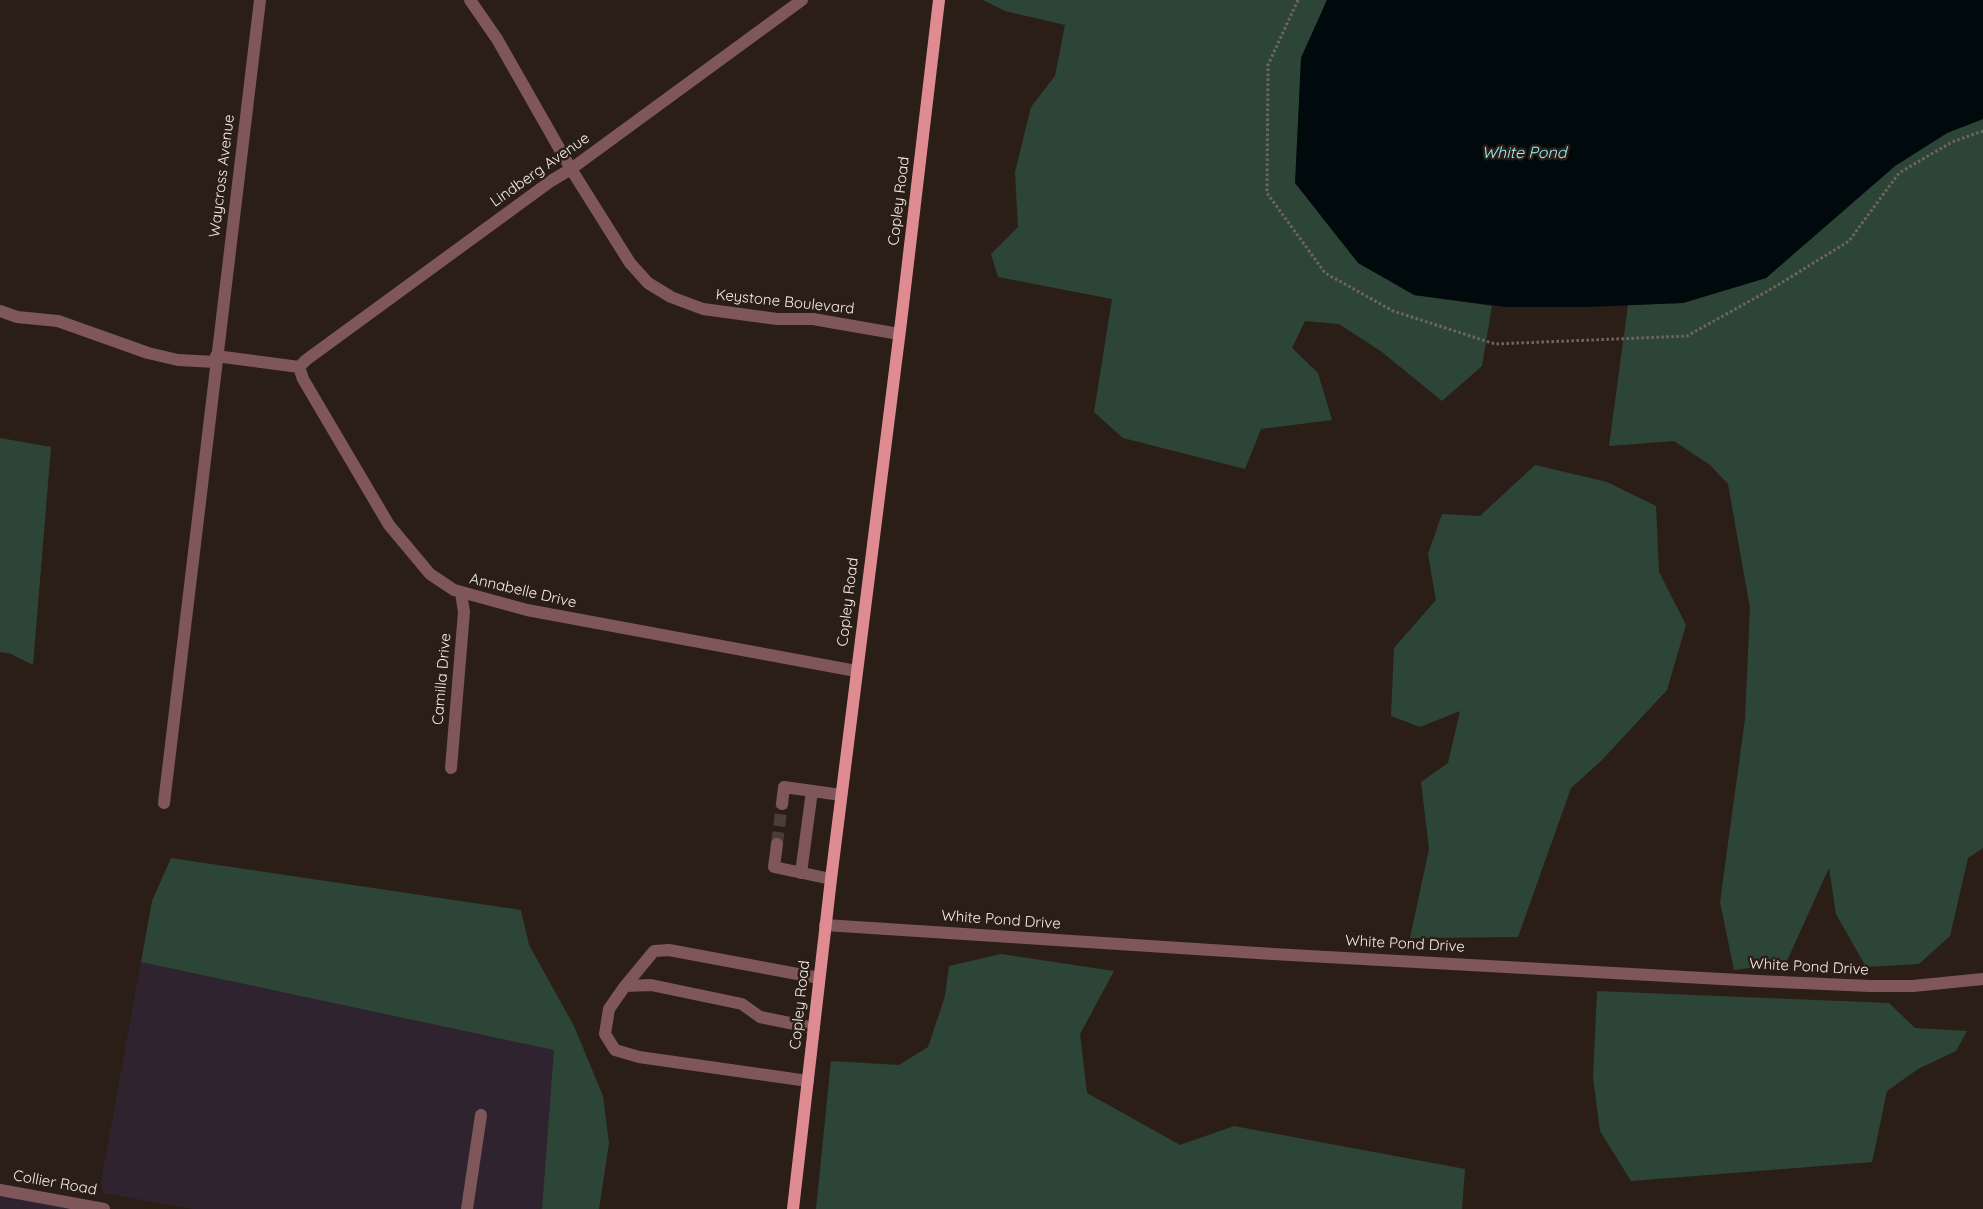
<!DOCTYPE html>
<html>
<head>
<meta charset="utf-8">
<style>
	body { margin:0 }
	canvas { display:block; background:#2a1e17 }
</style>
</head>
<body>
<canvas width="1983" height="1209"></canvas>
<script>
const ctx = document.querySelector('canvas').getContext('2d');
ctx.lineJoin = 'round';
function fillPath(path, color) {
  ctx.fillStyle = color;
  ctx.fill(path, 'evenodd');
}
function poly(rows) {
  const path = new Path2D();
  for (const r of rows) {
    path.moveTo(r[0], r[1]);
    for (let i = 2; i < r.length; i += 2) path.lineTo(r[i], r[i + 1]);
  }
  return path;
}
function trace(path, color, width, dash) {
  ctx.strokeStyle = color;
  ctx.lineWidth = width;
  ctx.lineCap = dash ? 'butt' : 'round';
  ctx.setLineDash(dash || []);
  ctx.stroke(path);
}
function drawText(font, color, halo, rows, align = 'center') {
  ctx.font = font + ' Quicksand,sans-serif';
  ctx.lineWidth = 5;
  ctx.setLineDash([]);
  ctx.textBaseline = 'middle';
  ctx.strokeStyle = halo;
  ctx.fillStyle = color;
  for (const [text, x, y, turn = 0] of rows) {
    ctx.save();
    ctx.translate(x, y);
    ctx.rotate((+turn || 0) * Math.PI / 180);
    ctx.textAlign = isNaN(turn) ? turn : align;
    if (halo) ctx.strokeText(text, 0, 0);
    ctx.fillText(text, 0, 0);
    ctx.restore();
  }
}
fillPath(poly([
	[141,962,555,1050,542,1209,194,1209,103,1193,101,1182],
	[0,1190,108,1209,0,1209]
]), '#302330');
fillPath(poly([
	[983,0,1327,0,1301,58,1414,295,1492,306,1482,366,1442,401,1382,352,1339,324,1305,321,1292,348,1318,373,1332,420,1261,429,1245,469,1123,438,1094,412,1112,299,998,277,991,254,1018,227,1015,172,1031,107,1055,76,1065,25,1005,11],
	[1983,119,1983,848,1968,858,1950,936,1919,964,1866,967,1836,914,1829,868,1786,963,1734,970,1720,902,1745,719,1750,608,1728,484,1710,465,1674,441,1609,446,1628,305,1683,303,1766,278,1895,166,1947,133],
	[0,438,51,447,33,665,11,654,0,652],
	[1535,465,1607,482,1656,506,1659,572,1686,625,1667,690,1601,761,1571,788,1518,937,1410,938,1429,849,1421,782,1448,763,1460,711,1420,727,1391,716,1394,648,1436,600,1428,554,1442,514,1480,516],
	[171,858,521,910,529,945,574,1026,603,1096,609,1143,599,1209,542,1209,554,1050,141,962,152,901],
	[1001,954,1114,971,1080,1034,1087,1093,1180,1145,1234,1126,1465,1169,1462,1209,816,1209,831,1061,899,1065,928,1047,945,996,949,966],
	[1597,991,1889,1003,1915,1028,1967,1031,1956,1051,1918,1069,1887,1091,1872,1162,1631,1181,1600,1131,1593,1078]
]), '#2d4537');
fillPath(poly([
	[1327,0,1983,0,1983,119,1947,133,1895,166,1766,278,1683,303,1587,307,1506,307,1414,295,1358,263,1295,183,1301,58]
]), '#000a0c');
trace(poly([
	[777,844,782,804]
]), '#493d36', 12, [12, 6]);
trace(poly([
	[1298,0,1268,65,1267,193,1325,273,1393,311,1495,344,1687,336,1773,288,1849,241,1899,173,1952,142,1983,131]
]), '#70655f', 3, [2.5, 2.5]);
trace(poly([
	[470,0,497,39,571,169,630,263,648,283,671,297,703,309,777,319,813,319,899,334],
	[0,311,17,317,58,321,148,353,178,360,215,362],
	[216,356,299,367],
	[299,367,303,379,389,525,430,574,454,590,527,610,856,671],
	[299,367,306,360,551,181,571,169,802,0],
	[451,768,464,612,461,593],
	[164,803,260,0],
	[782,804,784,787,841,795],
	[777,844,774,867,831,879],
	[801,873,812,791],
	[825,925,1273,954,1757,981,1870,986,1913,986,1983,979],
	[625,986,654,951,669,950,819,978],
	[808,1081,639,1057,615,1050,605,1034,609,1009,625,986,651,985,742,1004,760,1017,814,1028],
	[0,1190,104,1209],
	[467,1209,481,1115]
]), '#7f575a', 12);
trace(poly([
	[793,1209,831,879,901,322,939,0]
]), '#de8c92', 12);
drawText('15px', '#f6eee9', '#2a1e17', [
	["Lindberg Avenue",540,170,-35],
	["Waycross Avenue",222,176,-83],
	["Copley Road",899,201,-83],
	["Keystone Boulevard",785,302,6],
	["Annabelle Drive",523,591,13],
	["Copley Road",848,602,-83],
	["Camilla Drive",442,679,-85],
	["White Pond Drive",1001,920,4],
	["White Pond Drive",1405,944,3],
	["White Pond Drive",1809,967,3],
	["Copley Road",800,1005,-84],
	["Collier Road",55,1183,10]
]);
drawText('italic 16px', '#97f0fc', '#2a1e17', [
	["White Pond",1524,153]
]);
</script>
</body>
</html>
